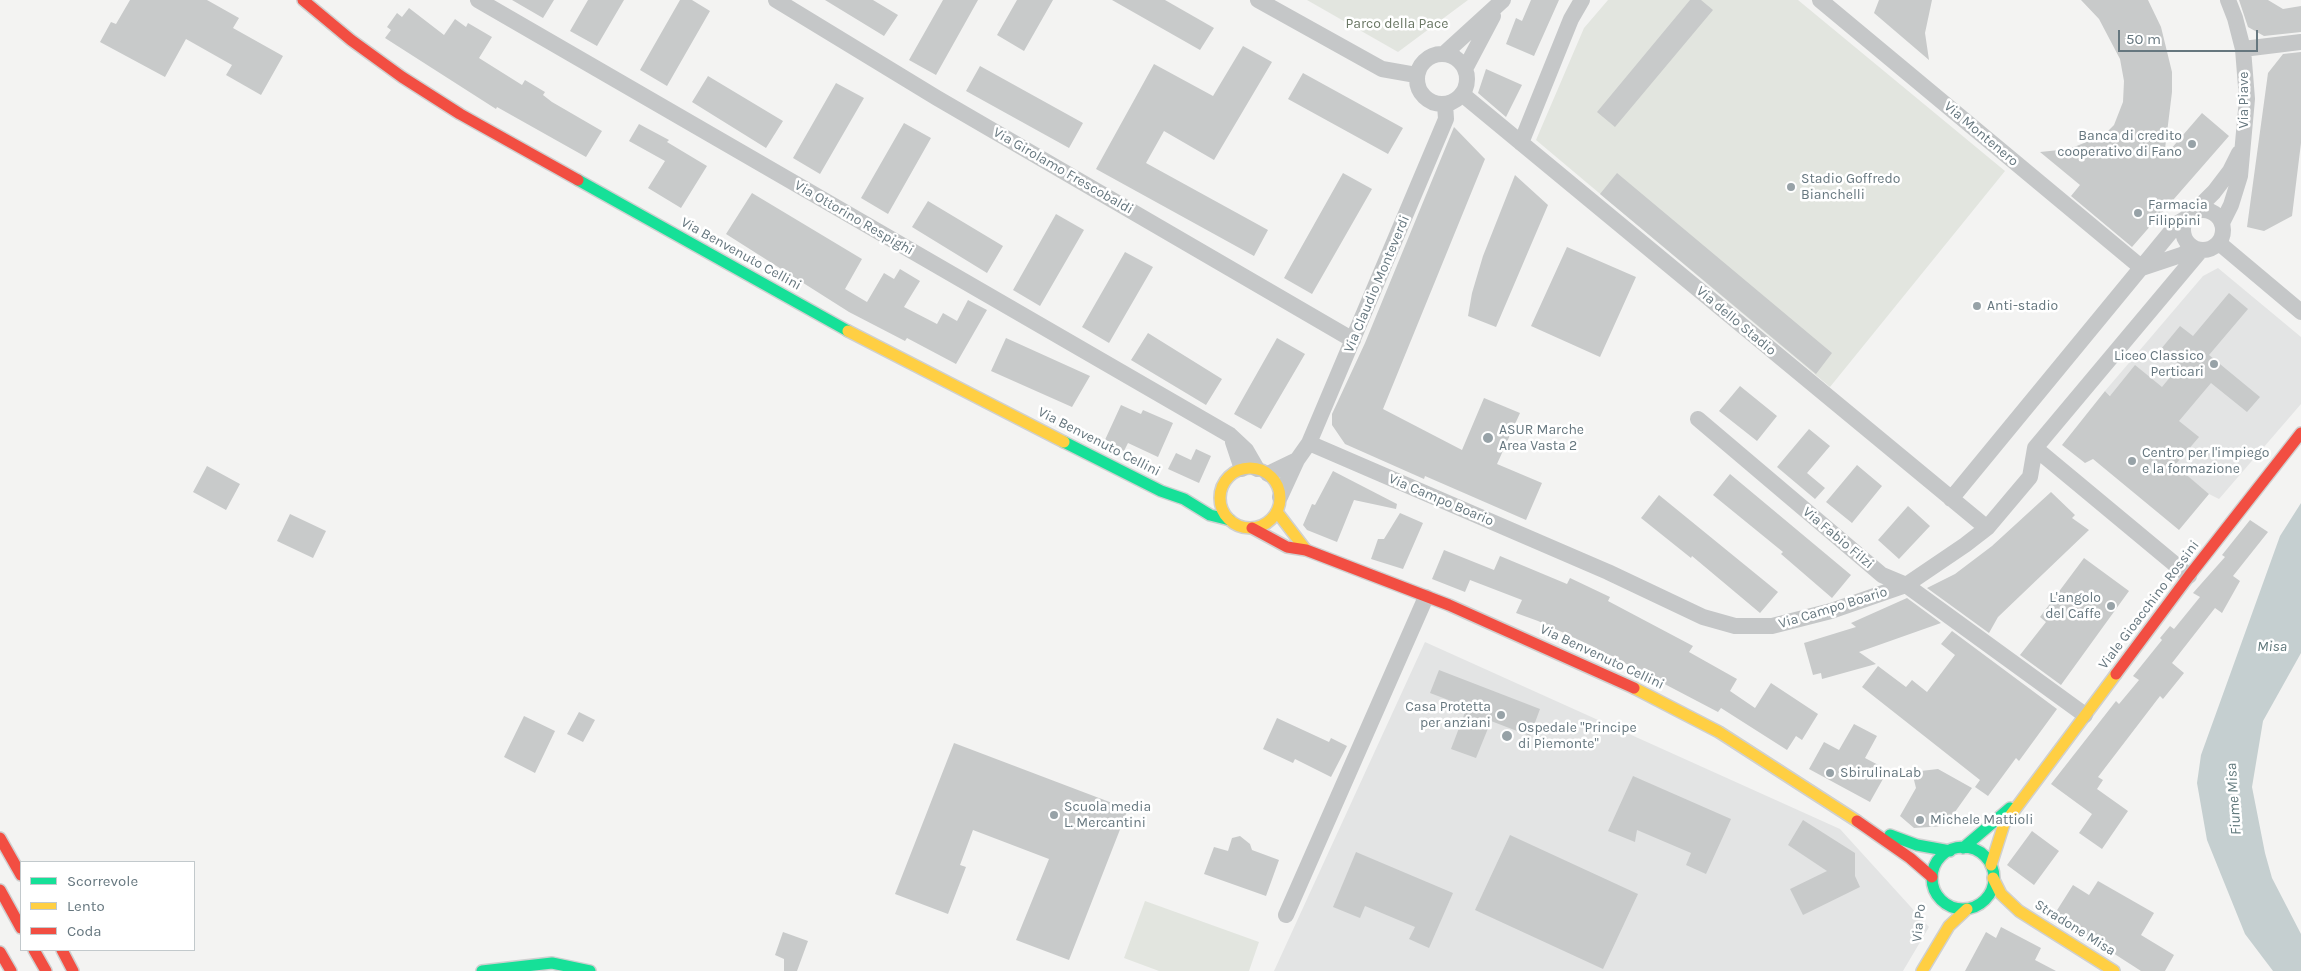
<!DOCTYPE html>
<html>
<head>
<meta charset="utf-8">
<style>
	body { margin:0 }
	#map { position:relative; width:2301px; height:971px; overflow:hidden; background:#f3f3f2; font-family:Karla,sans-serif }
	canvas { display:block }
	.legend { position:absolute; left:20px; top:861px; width:175px; height:90px; box-sizing:border-box; background:#fff; border:1px solid #c2c9cc; margin:0; padding:6px 9px; list-style:none; font-size:15px; color:#66777f }
	.legend li { display:flex; align-items:center; gap:10px; height:25px }
	.legend b { width:25px; border:1px solid #c2c9cc }
	.scale { position:absolute; left:2118px; top:30px; width:140px; height:22px; box-sizing:border-box; border:2px solid #66777f; border-top:0; padding-left:6px; font-size:15px; line-height:18px; white-space:nowrap; color:#66777f; -webkit-text-stroke:4px #fff; paint-order:stroke }
</style>
</head>
<body>
<div id="map">
<canvas width="2301" height="971"></canvas>
<ul class="legend">
<li><b style="height:6px;background:#16e098"></b>Scorrevole</li>
<li><b style="height:6px;background:#ffcf43"></b>Lento</li>
<li><b style="height:6px;background:#f24e42"></b>Coda</li>
</ul>
<div class="scale">50 m</div>
</div>
<script>
const ctx = document.querySelector('canvas').getContext('2d');
ctx.lineJoin = 'round';
function fillPath(path, color) {
  ctx.fillStyle = color;
  ctx.fill(path, 'evenodd');
}
function poly(rows) {
  const path = new Path2D();
  for (const r of rows) {
    if (r.length === 3) {
      path.moveTo(r[0] + r[2], r[1]);
      path.arc(r[0], r[1], r[2], 0, 2 * Math.PI);
      continue;
    }
    path.moveTo(r[0], r[1]);
    for (let i = 2; i < r.length; i += 2) path.lineTo(r[i], r[i + 1]);
  }
  return path;
}
function trace(path, color, width, dash) {
  ctx.strokeStyle = color;
  ctx.lineWidth = width;
  ctx.lineCap = dash ? 'butt' : 'round';
  ctx.setLineDash(dash || []);
  ctx.stroke(path);
}
function drawText(font, color, halo, rows, align = 'center') {
  ctx.font = font + ' Karla,sans-serif';
  ctx.lineWidth = 5;
  ctx.setLineDash([]);
  ctx.textBaseline = 'middle';
  ctx.strokeStyle = halo;
  ctx.fillStyle = color;
  for (const [text, x, y, turn = 0] of rows) {
    ctx.save();
    ctx.translate(x, y);
    ctx.rotate((+turn || 0) * Math.PI / 180);
    ctx.textAlign = isNaN(turn) ? turn : align;
    if (halo) ctx.strokeText(text, 0, 0);
    ctx.fillText(text, 0, 0);
    ctx.restore();
  }
}
fillPath(poly([
	[2218,268,2301,337,2301,404,2219,499,2209,494,2128,427,2131,413,2105,391,2203,276],
	[1425,642,1840,829,1929,927,1903,971,1274,971]
]), '#e3e4e4');
fillPath(poly([
	[1307,0,1468,0,1398,52],
	[1608,0,1798,0,2005,171,1830,387,1536,140,1584,28],
	[1145,901,1259,942,1249,971,1159,971,1124,958]
]), '#e2e5df');
fillPath(poly([
	[2301,503,2301,653,2263,721,2252,787,2265,853,2272,878,2301,934,2301,971,2273,971,2245,934,2207,840,2197,783,2201,755,2280,536]
]), '#c5cfd0');
fillPath(poly([
	[130,0,207,0,239,18,233,28,283,56,261,95,226,75,232,65,186,39,165,77,100,42,111,22,116,24],
	[512,0,554,0,543,18],
	[588,0,624,0,597,46,570,31],
	[680,0,692,0,710,11,667,86,640,70],
	[825,0,873,0,898,15,884,36],
	[943,0,978,0,936,75,909,60],
	[1017,0,1053,0,1024,51,997,35],
	[1112,0,1165,0,1214,28,1200,50],
	[1531,0,1559,0,1534,56,1506,44,1516,18,1522,21],
	[1690,0,1701,0,1713,10,1615,127,1597,112],
	[1879,0,1932,0,1925,33,1929,60,1874,13],
	[2081,0,2148,0,2161,27,2172,72,2172,92,2164,157,2202,113,2229,136,2132,247,2071,196,2080,185,2040,152,2069,149,2104,135,2114,125,2123,102,2124,81,2120,59,2099,19],
	[2239,0,2268,0,2283,9,2301,6,2301,32,2264,36,2248,27],
	[409,8,444,35,455,19,466,27,468,23,492,37,479,58,522,85,525,80,545,92,543,95,552,102,602,131,586,157,497,107,496,109,385,38,391,30,387,27,397,13,402,17],
	[1243,46,1272,62,1214,160,1164,131,1146,163,1268,230,1254,256,1096,169,1154,64,1213,96],
	[2301,52,2301,143,2292,216,2264,231,2247,227,2268,73,2283,54],
	[980,66,1083,123,1069,148,966,91],
	[1486,69,1522,85,1506,117,1478,93],
	[1303,73,1403,128,1388,154,1288,99],
	[708,76,783,121,766,148,692,102],
	[836,83,864,98,820,174,793,158],
	[904,123,931,138,888,214,861,198],
	[639,124,669,140,667,142,707,166,681,208,648,188,665,161,629,141],
	[1454,127,1485,159,1383,409,1462,450,1484,398,1520,413,1497,464,1542,483,1526,520,1425,476,1424,479,1345,444,1332,425,1332,414,1365,343],
	[1343,173,1372,189,1312,294,1284,278],
	[1617,173,1832,353,1816,374,1600,194],
	[1515,175,1548,205,1496,327,1468,316,1472,293,1483,256],
	[752,193,862,259,845,289,867,302,884,273,894,279,900,269,920,281,904,307,937,324,943,313,957,321,968,300,987,310,956,364,907,338,905,341,849,312,726,234],
	[928,201,1003,246,987,273,912,227],
	[1056,214,1084,230,1040,306,1013,290],
	[1567,247,1636,277,1600,357,1531,326],
	[1125,252,1153,267,1109,343,1082,327],
	[2229,293,2248,309,2209,355,2260,397,2247,412,2211,383,2179,421,2199,437,2175,465,2209,494,2179,530,2093,459,2085,463,2062,445,2105,391,2110,396,2135,365,2162,387,2180,365,2161,349,2180,326,2193,336],
	[1148,333,1222,379,1206,405,1131,360],
	[1006,338,1090,376,1072,407,991,371],
	[1277,338,1305,354,1261,429,1234,414],
	[1740,386,1777,416,1757,441,1719,411],
	[1121,405,1141,414,1143,410,1173,423,1158,457,1128,443,1124,451,1104,442],
	[1809,429,1830,446,1807,473,1825,488,1815,499,1777,467],
	[1196,449,1211,456,1199,483,1168,469,1176,453,1191,460],
	[1857,465,1882,486,1852,523,1826,502],
	[207,466,240,484,226,510,193,492],
	[1333,471,1397,504,1396,509,1354,500,1337,542,1307,530,1303,525,1312,504,1315,505],
	[1730,474,1851,575,1832,598,1781,554,1783,552,1713,495],
	[2051,492,2075,515,2072,518,2089,530,1998,617,1989,633,1927,588,1955,574,1992,546],
	[1659,495,1778,592,1760,613,1692,556,1691,558,1641,518],
	[1908,506,1930,526,1899,559,1878,540],
	[1400,513,1423,523,1403,569,1371,559,1378,539,1384,539],
	[290,514,326,531,313,558,277,541],
	[2250,520,2268,532,2233,576,2240,581,2222,613,2215,608,2172,663,2184,673,2163,699,2160,696,2098,777,2103,780,2097,789,2128,811,2102,849,2079,833,2092,814,2051,784,2116,701,2119,704,2139,680,2133,676,2162,640,2160,638,2170,626,2174,629,2200,597,2193,593,2225,557,2222,555],
	[1444,550,1494,570,1500,556,1567,584,1570,578,1610,597,1608,601,1693,646,1689,652,1737,679,1730,691,1755,708,1771,683,1818,714,1802,740,1796,736,1787,750,1721,708,1718,712,1592,646,1538,621,1516,613,1522,600,1470,580,1465,592,1432,579],
	[2084,558,2129,591,2061,685,2020,655,2046,622,2040,617],
	[1907,598,1941,623,1859,652,1876,664,1822,679,1821,673,1813,675,1804,643,1856,627,1851,623],
	[1952,631,2057,709,2019,761,2016,758,1988,796,1975,787,1980,780,1862,687,1878,666,1906,687,1912,680,1927,692,1955,655,1941,644],
	[1439,670,1540,709,1530,736,1491,721,1476,758,1451,749,1467,707,1430,693],
	[579,712,595,720,583,742,567,734],
	[524,716,555,731,535,773,504,757],
	[1277,718,1329,742,1331,738,1347,746,1331,777,1295,759,1293,763,1263,749],
	[1854,724,1877,736,1865,758,1888,770,1870,802,1809,769,1824,742,1839,750],
	[954,743,1128,809,1069,960,1016,940,1049,859,973,830,960,865,966,867,948,914,895,894],
	[1938,769,1972,788,1945,826,1914,828,1900,816,1916,788,1912,772],
	[1633,776,1731,819,1706,874,1686,865,1691,853,1637,830,1635,842,1608,831],
	[1803,820,1855,853,1855,876,1860,887,1803,915,1790,889,1827,871,1788,845],
	[2032,831,2059,851,2034,885,2007,865],
	[1510,835,1638,894,1603,969,1475,910],
	[1240,836,1250,844,1252,850,1279,860,1266,896,1204,874,1214,847,1228,851,1232,838],
	[1356,852,1453,893,1429,948,1409,939,1415,927,1365,906,1360,918,1333,907],
	[2098,881,2154,913,2141,935,2174,955,2165,971,2141,971,2054,915,2073,885,2089,895],
	[2001,927,2041,948,2035,960,2056,971,1965,971,1986,932,1996,938],
	[783,932,808,941,797,971,784,971,784,959,775,955]
]), '#c8caca');
const fast = poly([
	[578,180,848,331],
	[1064,442,1161,491,1184,499,1210,515,1230,520],
	[1890,835,1917,845,1950,851],
	[1963,878,31],
	[1963,848,2010,808],
	[482,971,552,963,590,971]
]);
const slow = poly([
	[848,331,1064,442],
	[1250,498,30],
	[1277,512,1306,550],
	[1634,688,1719,732,1857,821],
	[1991,865,2004,824,2116,674],
	[1993,878,2001,894,2019,911,2114,971],
	[1922,971,1949,926,1967,909]
]);
const jam = poly([
	[303,0,351,40,402,77,460,114,578,180],
	[1252,528,1287,547,1306,550,1449,605,1634,688],
	[2116,674,2189,576,2301,433],
	[1857,821,1910,858,1932,877],
	[0,838,21,875],
	[0,890,21,928],
	[34,950,46,971],
	[62,950,73,971],
	[0,952,11,971]
]);
trace(fast, '#cfd0d0', 14);
trace(slow, '#cfd0d0', 14);
trace(jam, '#cfd0d0', 14);
trace(poly([
	[478,0,1230,435,1246,450,1257,469],
	[776,0,937,98,1353,340],
	[1258,0,1382,69,1416,75],
	[1820,0,2142,268],
	[2243,49,2301,42],
	[1445,53,1503,0],
	[1442,79,25],
	[1465,69,1493,16],
	[1462,94,1987,528],
	[1521,143,1571,19,1582,0],
	[2203,230,20],
	[2196,210,2214,192,2230,171,2239,153],
	[2222,223,2231,205,2240,176,2247,99,2243,49,2235,18,2228,0],
	[2219,243,2301,312],
	[2142,268,2184,254,2191,246],
	[1698,419,1882,575,1906,585,2085,715],
	[1233,442,1242,469],
	[1309,443,1608,572,1703,617,1735,626,1772,626,1831,611,1906,585,1965,545,1987,528,2030,477,2035,448],
	[2035,448,2201,250],
	[2035,448,2189,576],
	[1268,474,1297,460],
	[1280,497,1297,460,1309,443,1446,119,1445,104],
	[1951,499,2178,223,2188,217],
	[1286,915,1426,597]
]), '#c5c7c8', 16);
trace(fast, '#16e098', 11);
trace(slow, '#ffcf43', 11);
trace(jam, '#f24e42', 11);
for (const [x, y, r, color] of [
	[2192,144,5,"#97a2a7"],
	[1791,187,5,"#97a2a7"],
	[2138,213,5,"#97a2a7"],
	[1977,306,5,"#97a2a7"],
	[2214,364,5,"#97a2a7"],
	[1488,438,6,"#97a2a7"],
	[2132,461,5,"#97a2a7"],
	[2111,606,5,"#97a2a7"],
	[1501,715,5,"#97a2a7"],
	[1507,736,6,"#97a2a7"],
	[1830,773,5,"#97a2a7"],
	[1054,815,5,"#97a2a7"],
	[1920,820,5,"#97a2a7"]
]) {
  const dot = new Path2D();
  dot.arc(x, y, r, 0, 2 * Math.PI);
  ctx.fillStyle = color;
  ctx.fill(dot);
  trace(dot, '#fff', 2);
}
drawText('14px', '#6a7764', '#fff', [
	["Parco della Pace",1397,24]
]);
drawText('14px', '#66777f', '#fff', [
	["Via Piave",2244,100,-90],
	["Via Montenero",1981,134,40],
	["Via Girolamo Frescobaldi",1063,171,30],
	["Via Ottorino Respighi",854,218,30],
	["Via Benvenuto Cellini",741,254,29],
	["Via Claudio Monteverdi",1377,284,-67],
	["Via dello Stadio",1736,321,40],
	["Via Benvenuto Cellini",1099,442,27],
	["Via Campo Boario",1441,500,23],
	["Via Fabio Filzi",1838,538,40],
	["Viale Gioacchino Rossini",2149,605,-53],
	["Via Campo Boario",1833,608,-17],
	["Via Benvenuto Cellini",1602,657,25],
	["Via Po",1919,923,-84],
	["Stradone Misa",2075,928,32]
]);
drawText('14px', '#66777f', '#fff', [
	["Banca di credito",2182,136,"right"],
	["cooperativo di Fano",2182,152,"right"],
	["Stadio Goffredo",1801,179],
	["Bianchelli",1801,195],
	["Farmacia",2148,205],
	["Filippini",2148,221],
	["Anti-stadio",1987,306],
	["Liceo Classico",2204,356,"right"],
	["Perticari",2204,372,"right"],
	["ASUR Marche",1499,430],
	["Area Vasta 2",1499,446],
	["Centro per l'impiego",2142,453],
	["e la formazione",2142,469],
	["L'angolo",2101,598,"right"],
	["del Caffe",2101,614,"right"],
	["Casa Protetta",1491,707,"right"],
	["per anziani",1491,723,"right"],
	["Ospedale \"Principe",1518,728],
	["di Piemonte\"",1518,744],
	["SbirulinaLab",1840,773],
	["Scuola media",1064,807],
	["L. Mercantini",1064,823],
	["Michele Mattioli",1930,820]
], 'left');
drawText('italic 15px', '#61797c', '#fff', [
	["Misa",2272,647],
	["Fiume Misa",2234,799,-94]
]);
</script>
</body>
</html>
